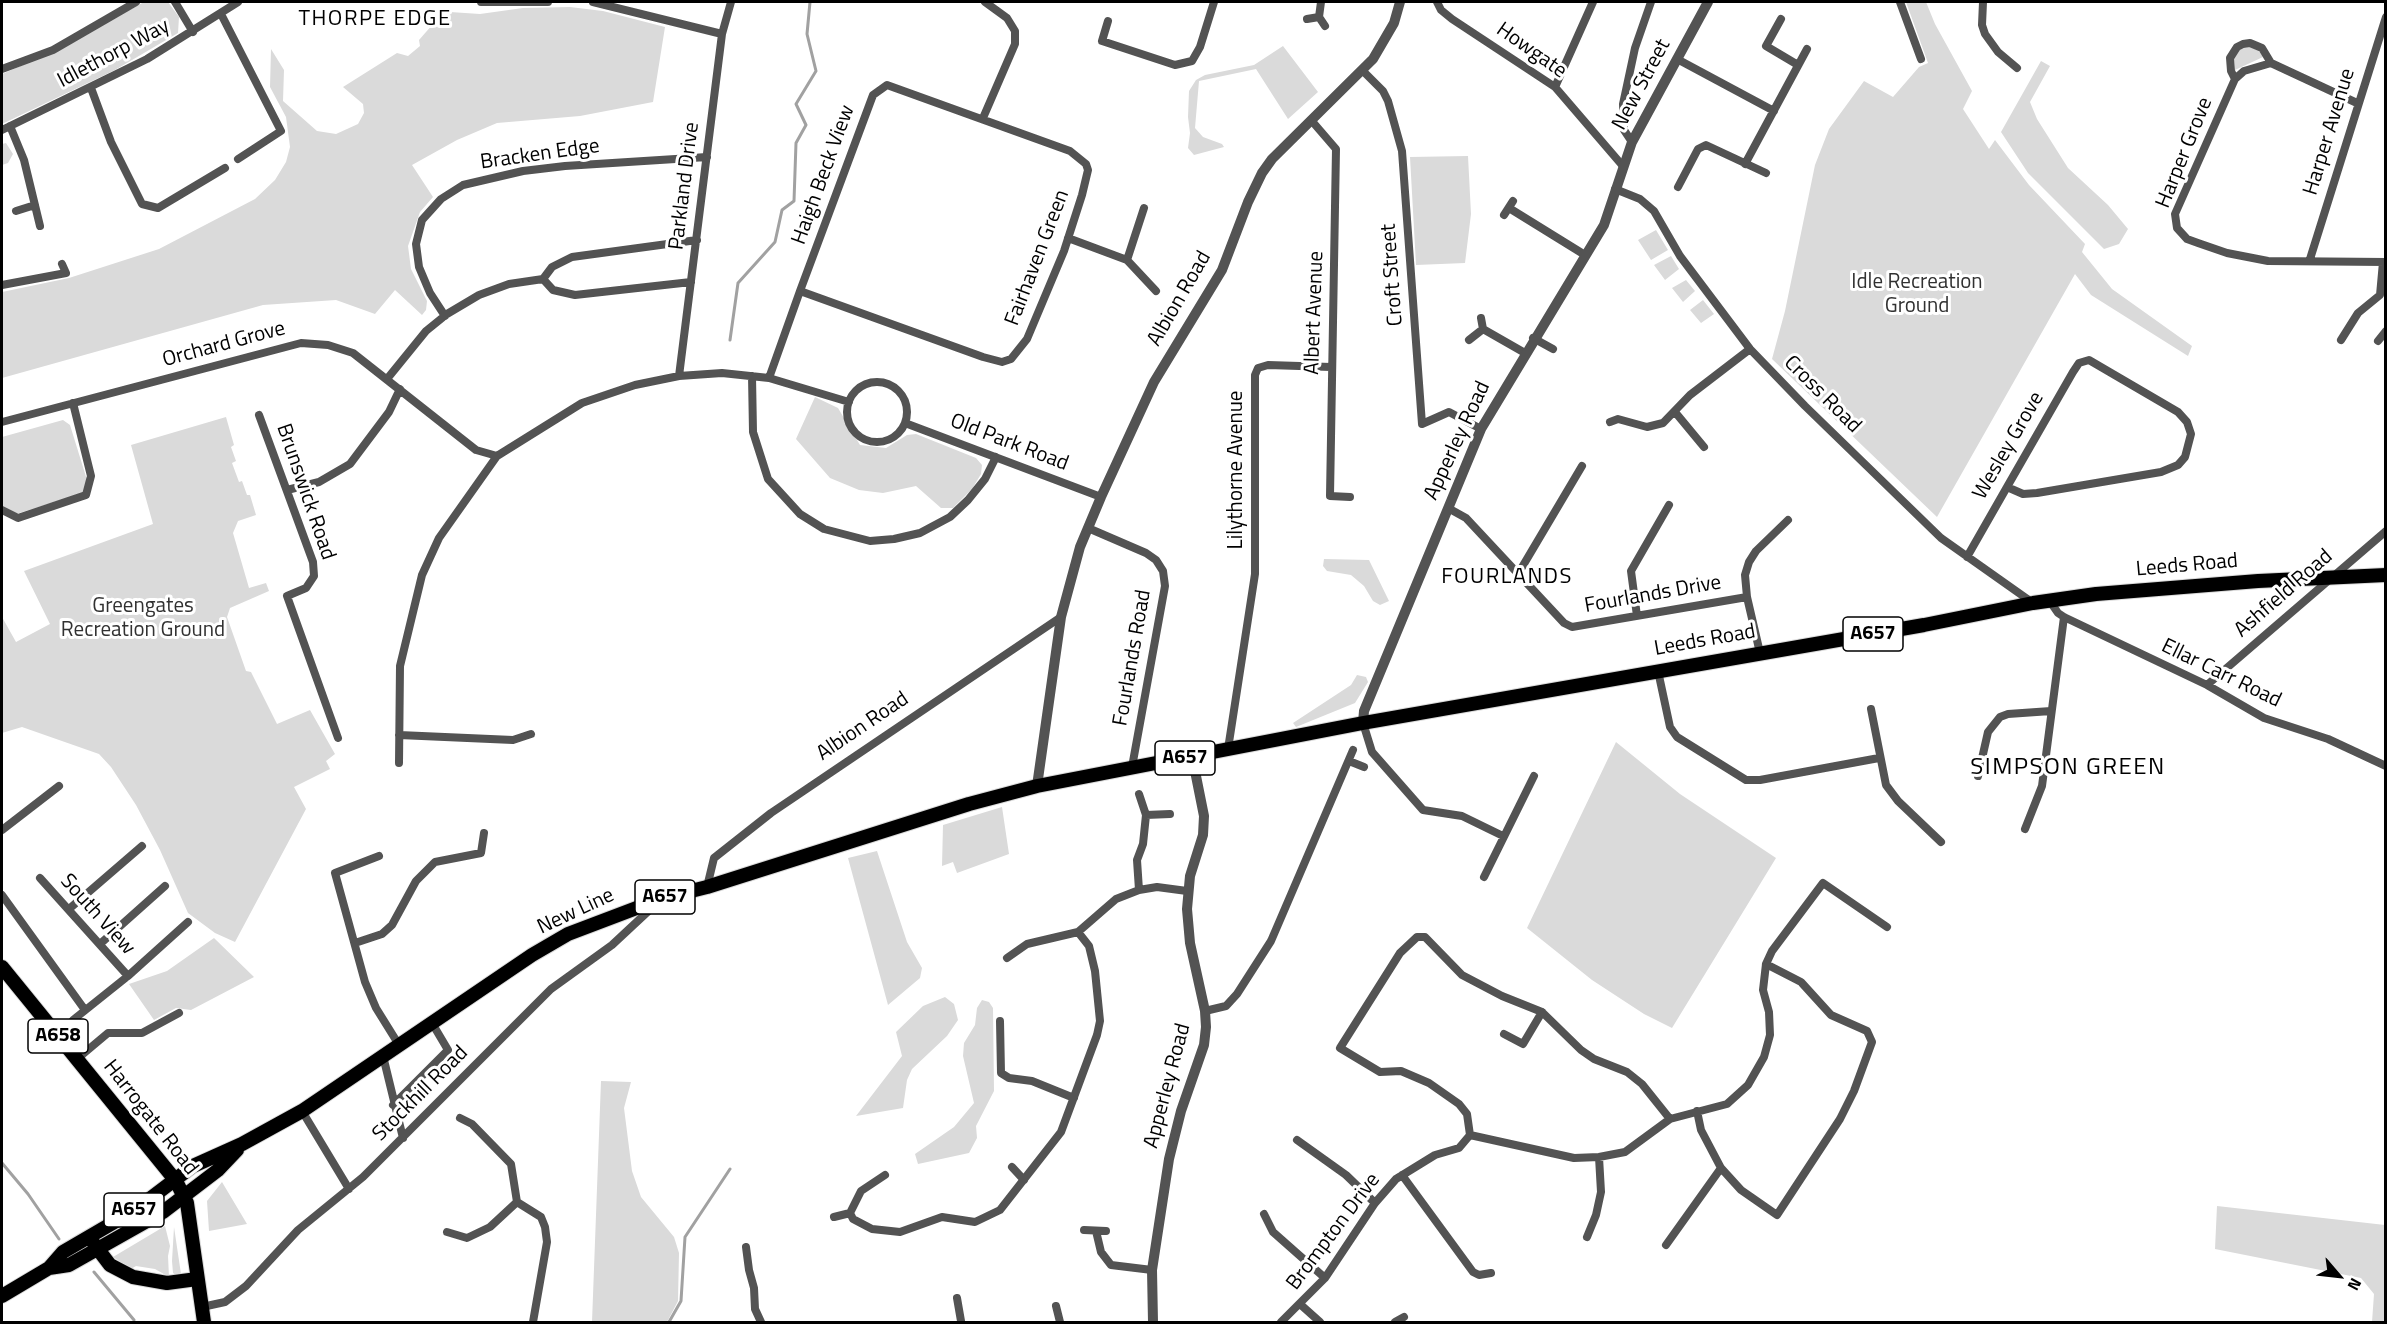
<!DOCTYPE html>
<html>
<head>
<meta charset="utf-8">
<style>
	body { margin:0 }
	#map { position:relative; width:2387px; height:1324px; overflow:hidden; background:#fff; font-family:"Titillium Web",sans-serif }
	canvas { display:block }
	.frame { position:absolute; inset:0; border:3px solid #000; pointer-events:none }
	.north { position:absolute; left:2309px; top:1246px; width:60px; height:60px; -webkit-text-stroke:4px #fff; paint-order:stroke; rotate:118deg; font-size:16px; font-weight:700; line-height:24px; text-align:center; color:#000 }
	.north::after { content:''; display:block; margin:auto; width:21px; height:27px; background:#000; clip-path:polygon(50% 0,100% 100%,50% 72%,0 100%) }
</style>
</head>
<body>
<div id="map">
<canvas width="2387" height="1324"></canvas>
<div class="frame"></div>
<div class="north">N</div>
</div>
<script>
const ctx = document.querySelector('canvas').getContext('2d');
ctx.lineJoin = 'round';
function fillPath(path, color) {
  ctx.fillStyle = color;
  ctx.fill(path, 'evenodd');
}
function poly(rows) {
  const path = new Path2D();
  for (const r of rows) {
    if (r.length === 3) {
      path.moveTo(r[0] + r[2], r[1]);
      path.arc(r[0], r[1], r[2], 0, 2 * Math.PI);
      continue;
    }
    path.moveTo(r[0], r[1]);
    for (let i = 2; i < r.length; i += 2) path.lineTo(r[i], r[i + 1]);
  }
  return path;
}
function trace(path, color, width, dash) {
  ctx.strokeStyle = color;
  ctx.lineWidth = width;
  ctx.lineCap = dash ? 'butt' : 'round';
  ctx.setLineDash(dash || []);
  ctx.stroke(path);
}
function drawText(font, color, halo, rows, align = 'center') {
  ctx.font = font + ' "Titillium Web",sans-serif';
  ctx.lineWidth = 6;
  ctx.setLineDash([]);
  ctx.textBaseline = 'middle';
  ctx.strokeStyle = halo;
  ctx.fillStyle = color;
  for (const [text, x, y, turn = 0] of rows) {
    ctx.save();
    ctx.translate(x, y);
    ctx.rotate((+turn || 0) * Math.PI / 180);
    ctx.textAlign = isNaN(turn) ? turn : align;
    if (halo) ctx.strokeText(text, 0, 0);
    ctx.fillText(text, 0, 0);
    ctx.restore();
  }
}
fillPath(poly([
	[144,2,168,2,179,17,178,33,115,70,2,124,2,74,44,56],
	[1906,2,1926,2,1935,24,1972,91,1963,109,1989,149,1995,140,2029,185,2085,244,2082,252,2112,289,2192,346,2188,356,2091,295,2075,274,1937,517,1772,359,1785,311,1815,165,1829,129,1864,81,1893,97,1919,67,1928,63],
	[570,7,603,11,665,27,653,102,580,116,497,123,457,140,412,165,433,197,420,212,408,246,411,269,427,301,426,310,422,315,395,290,375,314,336,300,263,305,2,378,2,292,69,278,159,249,255,199,275,180,286,162,290,147,286,117,270,87,271,49,284,70,283,101,317,131,336,134,358,124,364,113,363,104,343,87,397,53,408,56,420,46,419,40,440,16,450,12,480,14,523,8],
	[1283,46,1318,92,1288,119,1256,69,1199,81,1195,128,1203,137,1222,144,1224,147,1194,155,1188,148,1190,133,1188,117,1189,91,1196,80,1205,75,1254,65],
	[2250,47,2260,51,2263,57,2235,70,2234,58,2240,49],
	[2041,61,2050,66,2030,102,2037,119,2068,168,2108,205,2128,229,2119,244,2104,249,2028,173,2001,132],
	[6,143,13,154,8,163,2,165,2,144],
	[1468,156,1471,214,1465,263,1416,265,1410,157],
	[1656,230,1668,250,1651,260,1638,240],
	[1671,256,1679,269,1665,280,1654,265],
	[1686,280,1695,291,1683,302,1672,288],
	[1703,300,1714,314,1701,323,1690,310],
	[815,397,838,408,860,445,886,448,907,435,916,434,976,458,982,465,981,474,972,489,953,508,941,508,916,486,883,493,859,490,830,478,796,439],
	[226,417,234,445,231,447,236,461,232,463,239,482,242,481,247,495,250,495,256,515,238,521,233,533,249,588,266,583,269,591,230,608,227,617,246,671,251,672,277,724,310,710,335,754,326,761,330,769,294,787,306,809,235,942,215,933,188,913,160,850,136,805,111,767,99,754,22,727,2,733,2,617,16,642,50,624,24,571,153,524,131,445],
	[63,420,70,425,87,480,83,493,13,515,2,507,2,437],
	[1324,559,1369,560,1389,601,1380,605,1373,601,1364,586,1351,575,1327,571,1323,566],
	[1357,675,1366,677,1368,682,1355,703,1296,727,1293,723,1351,685],
	[1616,742,1680,794,1776,858,1672,1028,1644,1014,1592,980,1527,928],
	[1002,807,1009,854,957,873,953,862,942,866,943,825],
	[877,851,907,942,922,968,920,978,888,1005,848,858],
	[214,938,254,977,191,1010,176,1008,154,1020,129,984,167,971],
	[945,997,954,1004,958,1020,947,1036,912,1069,907,1080,903,1108,856,1116,902,1056,896,1032,923,1006],
	[982,1000,989,1002,993,1008,994,1091,976,1126,977,1138,969,1153,918,1164,915,1154,954,1127,974,1103,963,1056,964,1043,975,1025,977,1008],
	[601,1081,631,1082,624,1108,632,1171,641,1197,674,1237,679,1253,678,1301,667,1322,592,1322],
	[222,1182,247,1224,209,1231,207,1201],
	[2217,1206,2385,1225,2385,1322,2372,1322,2374,1294,2361,1278,2215,1249],
	[165,1226,170,1246,168,1256,169,1277,155,1269,136,1266,131,1269,113,1257],
	[174,1227,181,1274,177,1276,173,1273,172,1261]
]), '#dadada');
trace(poly([
	[730,340,738,283,775,242,782,210,794,201,796,143,806,125,796,104,816,71,807,34,810,2],
	[2,1163,28,1194,59,1239],
	[94,1272,134,1320],
	[669,1322,681,1301,685,1237,730,1169]
]), '#a1a1a1', 3);
const primary = poly([
	[94,1244,110,1265,133,1277,167,1283,197,1279],
	[49,1268,69,1265,163,1212,218,1170,237,1150],
	[2,1296,49,1268,63,1252,135,1210,193,1166,242,1144,302,1111,532,955,568,934,663,898,707,887,969,804,1037,786,1363,723,1924,625,2033,603,2096,594,2258,581,2386,575]
]);
const trunk = poly([
	[2,967,176,1181,187,1203,204,1322]
]);
trace(primary, '#dbdbdb', 16);
trace(trunk, '#dbdbdb', 16);
trace(poly([
	[175,2,193,32],
	[481,2,548,2],
	[593,2,722,34],
	[1437,2,1441,10,1452,19,1555,87,1622,165],
	[1900,2,1921,59],
	[1983,2,1982,25,1985,34,1998,52,2017,68],
	[221,14,281,131,238,159],
	[1319,17,1325,26],
	[1307,19,1319,17,1321,2],
	[1781,19,1766,46,1798,65],
	[1108,21,1102,41,1175,65,1192,61,1200,47,1214,2],
	[1677,59,1774,111],
	[2,69,53,50,136,2],
	[1362,70,1383,91,1388,101,1402,151,1422,424,1449,412,1481,429],
	[2235,79,2231,71,2230,58,2237,47,2243,44,2250,43,2262,48,2271,63],
	[1555,87,1593,2],
	[91,88,111,142,142,204,158,208,225,168],
	[2357,103,2271,63,2244,71,2235,79,2175,214,2177,228,2187,239,2198,243,2227,253,2268,261,2386,262],
	[983,118,1015,44,1015,31,1007,18,985,2],
	[1311,120,1336,149,1330,496,1350,497],
	[10,126,24,160,40,226],
	[2,130,147,59,238,2],
	[1632,142,1624,130,1623,104,1635,48,1651,2],
	[1745,164,1807,49],
	[1678,187,1698,149,1706,145,1766,173],
	[1615,189,1640,199,1654,211,1680,256,1750,349,1805,406,1941,538,2033,603],
	[1509,208,1585,255],
	[16,211,35,205],
	[1504,215,1513,201],
	[1068,238,1127,260,1156,291],
	[2310,259,2386,17],
	[1127,260,1144,208],
	[691,282,575,295,553,290,543,279,552,267,572,257,697,240],
	[2,285,66,273,62,264],
	[445,316,430,293,419,267,416,244,422,220,441,199,463,185,523,171,565,166,707,157],
	[1481,318,1483,329,1525,353],
	[1533,338,1553,349],
	[1469,340,1483,329],
	[2341,340,2358,313,2380,295,2383,262],
	[2378,341,2386,331],
	[679,376,722,34,731,2],
	[752,376,753,432,768,479,800,514,824,529,870,541,894,539,920,533,950,517,968,500,985,479,996,457],
	[769,378,800,291,873,95,887,85,1070,151,1086,164,1088,170,1082,195,1064,251,1027,339,1011,359,1002,362,983,357,800,291],
	[387,379,426,331,447,314,479,295,509,284,543,279],
	[877,412,30],
	[1675,412,1704,447],
	[259,415,313,562,314,576,306,588,287,596,338,738],
	[2,422,301,343,328,345,353,353,476,450,497,456],
	[1610,422,1618,419,1647,427,1663,423,1690,395,1750,349],
	[905,423,1101,497],
	[287,490,319,482,350,464,389,412,400,389],
	[1448,508,1466,518,1564,623,1572,627,1747,597,1760,653],
	[2,510,18,518,86,495,91,476,73,403],
	[1088,528,1146,553,1156,560,1163,571,1165,586,1132,767],
	[1967,557,2007,487,2073,372,2079,363,2089,360,2178,412,2187,422,2191,434,2185,457,2178,465,2161,472,2037,493,2023,494,2007,487],
	[1518,574,1582,466],
	[1747,597,1745,575,1749,562,1756,551,1788,520],
	[2049,600,2058,613,2064,617,2207,685,2264,718,2328,739,2386,766],
	[1637,616,1631,571,1669,505],
	[1658,671,1670,727,1677,737,1746,780,1760,780,1879,758],
	[2207,685,2386,531],
	[1871,709,1886,785,1898,801,1941,842],
	[1363,723,1372,752,1423,810,1462,816,1503,836],
	[399,735,513,740,531,734],
	[1228,749,1255,574,1255,375,1258,368,1268,365,1331,367],
	[1349,761,1364,767],
	[399,763,400,666,422,575,439,538,497,456,582,403,635,385,679,376,722,373,769,378,849,402],
	[1978,776,1988,732,2000,717,2008,714,2051,711],
	[1146,815,1170,814],
	[2025,829,2042,786,2064,617],
	[2,830,59,786],
	[379,856,335,873,365,982,376,1008,399,1045],
	[1484,877,1534,776],
	[40,878,128,976],
	[707,887,714,858,771,813,1061,617],
	[1139,890,1137,860,1143,844,1146,815,1139,794],
	[2,895,85,1010],
	[69,909,142,846],
	[355,943,382,934,392,925,416,881,435,862,481,853,484,833],
	[100,944,165,886],
	[1007,958,1027,944,1078,932,1116,899,1139,890,1157,887,1187,891],
	[1205,1011,1226,1006,1237,994,1271,941,1353,750],
	[1542,1012,1581,1050,1594,1059,1627,1072,1642,1084,1670,1119],
	[73,1020,128,976,188,922],
	[1000,1021,1001,1073,1009,1078,1032,1081,1074,1098],
	[383,1056,403,1138],
	[77,1059,108,1033,142,1033,179,1013],
	[393,1105,448,1050,432,1023],
	[302,1111,349,1189],
	[1697,1111,1701,1130,1721,1168,1741,1190,1777,1215,1840,1119,1854,1091,1872,1042,1867,1031,1831,1015,1801,982,1766,964],
	[460,1118,472,1124,511,1164,517,1202,541,1217,545,1227,547,1242,533,1322],
	[1470,1135,1574,1158,1599,1157,1625,1152,1670,1119,1727,1104,1748,1085,1764,1057,1770,1035,1769,1012,1763,990,1766,964,1772,951,1823,883,1887,927],
	[1297,1140,1346,1175,1375,1203],
	[1012,1167,1024,1180],
	[885,1175,861,1191,850,1213,853,1219,872,1229,900,1232,942,1217,975,1222,1000,1210,1061,1132,1097,1035,1100,1021,1095,971,1089,946,1078,932],
	[1402,1175,1473,1272,1479,1275,1491,1273],
	[1264,1214,1273,1232,1325,1278],
	[834,1217,850,1213],
	[1084,1230,1106,1231],
	[1096,1231,1101,1252,1111,1265,1152,1270],
	[447,1232,467,1238,490,1227,517,1202],
	[1587,1237,1596,1215,1601,1192,1599,1157],
	[1666,1245,1721,1168],
	[746,1247,749,1270,754,1288,755,1309,761,1322],
	[957,1298,961,1321],
	[1301,1305,1320,1322],
	[1056,1306,1060,1322],
	[202,1307,225,1302,246,1286,298,1230,363,1177,551,989,612,945,656,904],
	[1281,1322,1325,1278,1375,1203,1396,1179,1435,1155,1459,1148,1470,1135,1467,1114,1459,1104,1429,1083,1401,1071,1380,1072,1340,1048,1400,953,1417,937,1425,937,1462,975,1502,996,1542,1012,1523,1044,1504,1034],
	[1395,1322,1404,1317]
]), '#535353', 8);
trace(poly([
	[1363,723,1364,711,1481,429,1604,225,1632,142,1708,2],
	[1037,786,1061,617,1080,547,1101,497,1154,382,1222,270,1248,202,1262,173,1272,159,1373,59,1394,23,1400,2],
	[1153,1322,1152,1270,1169,1159,1181,1111,1204,1045,1206,1027,1205,1011,1190,943,1187,909,1190,876,1203,835,1204,816,1192,756]
]), '#535353', 10);
trace(primary, '#000', 14);
trace(trunk, '#000', 14);
for (const [x, y, w] of [
	[1873,634,60],
	[1185,758,60],
	[665,897,60],
	[58,1036,60],
	[134,1210,60]
]) {
  const box = new Path2D();
  box.roundRect(x - w / 2, y - 17, w, 34, 4.5);
  ctx.fillStyle = '#fff';
  ctx.fill(box);
  trace(box, '#000', 1.5);
}
drawText('bold 20px', '#000', null, [
	["A657",1873,634],
	["A657",1185,758],
	["A657",665,897],
	["A658",58,1036],
	["A657",134,1210]
]);
drawText('21px', '#000', '#fff', [
	["Howgate",1531,51,35],
	["Idlethorp Way",114,54,-28],
	["New Street",1642,85,-62],
	["Harper Avenue",2330,132,-73],
	["Harper Grove",2185,153,-68],
	["Bracken Edge",540,155,-8],
	["Haigh Beck View",824,175,-70],
	["Parkland Drive",685,186,-83],
	["Fairhaven Green",1038,258,-69],
	["Croft Street",1393,275,-94],
	["Albion Road",1180,299,-60],
	["Albert Avenue",1315,313,-88],
	["Orchard Grove",224,345,-15],
	["Cross Road",1822,395,45],
	["Apperley Road",1458,441,-65],
	["Old Park Road",1009,443,21],
	["Wesley Grove",2009,446,-60],
	["Lilythorne Avenue",1237,470,-90],
	["Brunswick Road",305,492,71],
	["Leeds Road",2187,566,-5],
	["Ashfield Road",2284,594,-41],
	["Fourlands Drive",1653,595,-10],
	["Leeds Road",1705,641,-10],
	["Fourlands Road",1133,658,-80],
	["Ellar Carr Road",2221,674,26],
	["Albion Road",863,727,-34],
	["New Line",576,912,-25],
	["South View",97,915,48],
	["Apperley Road",1168,1086,-75],
	["Stockhill Road",421,1094,-45],
	["Harrogate Road",150,1118,52],
	["Brompton Drive",1334,1232,-53]
]);
drawText('21px', '#313131', '#fff', [
	["Idle Recreation",1917,283],
	["Ground",1917,307],
	["Greengates",143,607],
	["Recreation Ground",143,631]
]);
ctx.letterSpacing = '1.5px';
drawText('22px', '#000', '#fff', [
	["THORPE EDGE",375,20],
	["FOURLANDS",1507,578]
]);
ctx.letterSpacing = '0px';
ctx.letterSpacing = '1.5px';
drawText('24px', '#000', '#fff', [
	["SIMPSON GREEN",2068,768]
]);
ctx.letterSpacing = '0px';
</script>
</body>
</html>
